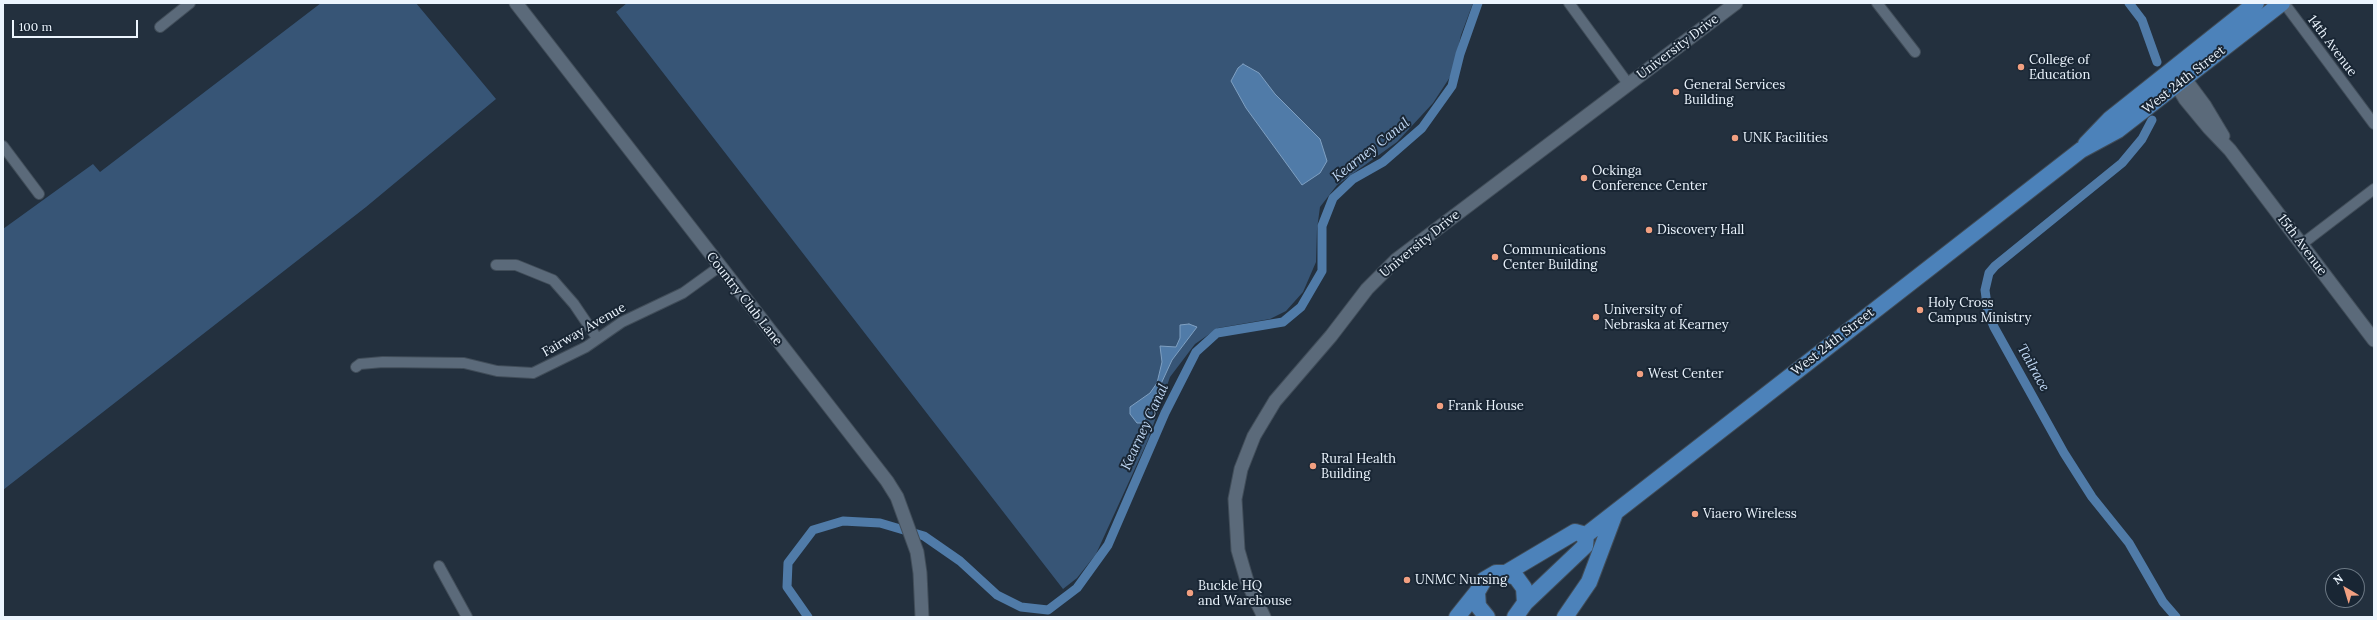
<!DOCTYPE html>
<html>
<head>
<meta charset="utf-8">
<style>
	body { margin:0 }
	#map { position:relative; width:2377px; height:620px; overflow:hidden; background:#23303e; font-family:Lora,serif }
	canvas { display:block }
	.frame { position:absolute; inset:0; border:4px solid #ecf5fe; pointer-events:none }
	.north { position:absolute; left:2325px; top:568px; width:40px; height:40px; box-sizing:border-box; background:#192634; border:1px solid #6d7985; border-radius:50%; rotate:322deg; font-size:11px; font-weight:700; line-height:16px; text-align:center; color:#ecf5fe }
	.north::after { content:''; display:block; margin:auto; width:14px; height:18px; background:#f2a081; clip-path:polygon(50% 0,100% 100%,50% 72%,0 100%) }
	.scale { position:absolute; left:12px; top:20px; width:126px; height:18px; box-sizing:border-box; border:2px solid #ecf5fe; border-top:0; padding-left:5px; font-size:12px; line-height:14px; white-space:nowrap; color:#ecf5fe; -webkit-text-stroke:3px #192634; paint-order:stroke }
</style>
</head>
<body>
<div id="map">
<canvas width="2377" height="620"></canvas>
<div class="frame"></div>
<div class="north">N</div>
<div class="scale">100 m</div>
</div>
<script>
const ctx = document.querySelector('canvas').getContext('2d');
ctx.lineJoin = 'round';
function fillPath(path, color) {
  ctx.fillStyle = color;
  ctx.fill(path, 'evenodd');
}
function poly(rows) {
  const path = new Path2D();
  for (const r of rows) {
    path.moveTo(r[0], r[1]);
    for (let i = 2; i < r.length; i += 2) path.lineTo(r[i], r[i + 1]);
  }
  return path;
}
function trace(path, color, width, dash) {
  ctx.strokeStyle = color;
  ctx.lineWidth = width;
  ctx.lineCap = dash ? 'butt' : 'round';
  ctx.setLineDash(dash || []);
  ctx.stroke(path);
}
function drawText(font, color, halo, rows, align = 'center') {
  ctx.font = font + ' Lora,serif';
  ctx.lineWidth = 4;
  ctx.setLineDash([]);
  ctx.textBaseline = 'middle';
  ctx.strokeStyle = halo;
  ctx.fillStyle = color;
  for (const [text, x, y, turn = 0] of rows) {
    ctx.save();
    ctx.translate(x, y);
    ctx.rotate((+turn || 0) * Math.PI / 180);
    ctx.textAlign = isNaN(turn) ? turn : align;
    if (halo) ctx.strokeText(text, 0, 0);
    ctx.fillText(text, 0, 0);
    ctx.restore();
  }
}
fillPath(poly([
	[321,3,416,3,496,99,366,207,3,490,3,229,93,164,100,172],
	[627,3,1473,3,1461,35,1452,74,1433,103,1397,142,1337,185,1320,207,1317,229,1316,262,1303,292,1286,311,1270,319,1218,328,1195,344,1170,377,1148,440,1096,554,1077,578,1063,589,616,12]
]), '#375576');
const water = poly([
	[1243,64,1259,73,1275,94,1320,139,1327,161,1320,173,1302,185,1246,108,1231,81,1238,68,1243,64],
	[1189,324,1197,327,1172,360,1143,423,1137,423,1130,414,1130,407,1150,393,1157,383,1162,362,1160,346,1176,347,1180,338,1180,325,1189,324]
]);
fillPath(water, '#507ba8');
trace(water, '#7fa0c2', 1);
trace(poly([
	[2129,3,2142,20,2157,62],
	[2152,120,2142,139,2122,163,1995,266,1989,273,1985,290,1988,312,1994,327,2064,453,2092,497,2129,543,2163,602,2176,617],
	[808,617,787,587,788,563,813,530,843,521,880,523,924,536,960,561,997,595,1021,607,1048,610,1077,588,1108,545,1165,413,1196,352,1217,333,1283,322,1301,307,1322,271,1322,226,1333,198,1353,179,1383,162,1422,128,1452,86,1460,54,1478,3]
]), '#507ba8', 9);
const minor = poly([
	[1569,3,1629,85],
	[1877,3,1915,52],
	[2284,3,2374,124],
	[160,27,190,3],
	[3,146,39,194],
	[2302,244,2374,189],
	[496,265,516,265,553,280,574,304,597,338],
	[356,367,360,364,383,362,464,363,497,371,533,373,586,347,622,322,683,293,719,267],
	[439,566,467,617]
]);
const tertiary = poly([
	[516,3,887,481,897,497,917,552,920,573,922,617],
	[2179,71,2205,106,2223,136],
	[2172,77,2185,99,2209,128,2230,150,2374,340],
	[1264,617,1247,581,1238,550,1235,499,1241,469,1254,436,1275,401,1331,336,1367,289,1396,260,1736,3]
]);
const primary = poly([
	[2086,144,2110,119,2256,3],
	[1506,573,1575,532,1586,535],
	[1525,603,1585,546,1586,535,2081,150,2118,130,2282,3],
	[1457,617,1477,592],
	[1487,617,1478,606,1477,592,1484,580,1496,573,1503,573,1516,577,1524,588,1525,603,1515,617],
	[1565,617,1589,582,1615,513]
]);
trace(minor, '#414d59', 12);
trace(tertiary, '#414d59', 15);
trace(primary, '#414d59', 18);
trace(minor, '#5b6a7a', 10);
trace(tertiary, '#5b6a7a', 13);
trace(primary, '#4c82ba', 16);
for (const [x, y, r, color] of [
	[2021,67,4,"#f2a081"],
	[1676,92,4,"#f2a081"],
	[1735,138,4,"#f2a081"],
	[1584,178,4,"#f2a081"],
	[1649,230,4,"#f2a081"],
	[1495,257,4,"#f2a081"],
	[1920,310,4,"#f2a081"],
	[1596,317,4,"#f2a081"],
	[1640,374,4,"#f2a081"],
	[1440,406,4,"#f2a081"],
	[1313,466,4,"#f2a081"],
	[1695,514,4,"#f2a081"],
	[1407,580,4,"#f2a081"],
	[1190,593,4,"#f2a081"]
]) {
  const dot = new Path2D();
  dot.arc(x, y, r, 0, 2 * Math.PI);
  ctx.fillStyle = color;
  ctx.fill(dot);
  trace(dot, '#192634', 1.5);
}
drawText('13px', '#ecf5fe', '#192634', [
	["14th Avenue",2332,46,53],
	["University Drive",1678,47,-37],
	["West 24th Street",2184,80,-38],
	["University Drive",1420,244,-39],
	["15th Avenue",2302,245,53],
	["Country Club Lane",744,299,52],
	["Fairway Avenue",584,330,-30],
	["West 24th Street",1833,342,-38]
]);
drawText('13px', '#ecf5fe', '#192634', [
	["College of",2029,60],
	["Education",2029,75],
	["General Services",1684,85],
	["Building",1684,100],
	["UNK Facilities",1743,138],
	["Ockinga",1592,171],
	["Conference Center",1592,186],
	["Discovery Hall",1657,230],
	["Communications",1503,250],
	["Center Building",1503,265],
	["Holy Cross",1928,303],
	["Campus Ministry",1928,318],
	["University of",1604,310],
	["Nebraska at Kearney",1604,325],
	["West Center",1648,374],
	["Frank House",1448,406],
	["Rural Health",1321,459],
	["Building",1321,474],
	["Viaero Wireless",1703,514],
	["UNMC Nursing",1415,580],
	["Buckle HQ",1198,586],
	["and Warehouse",1198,601]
], 'left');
drawText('italic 14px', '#c0d8f4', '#192634', [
	["Kearney Canal",1371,150,-38],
	["Tailrace",2033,368,61],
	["Kearney Canal",1145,427,-65]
]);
</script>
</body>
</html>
